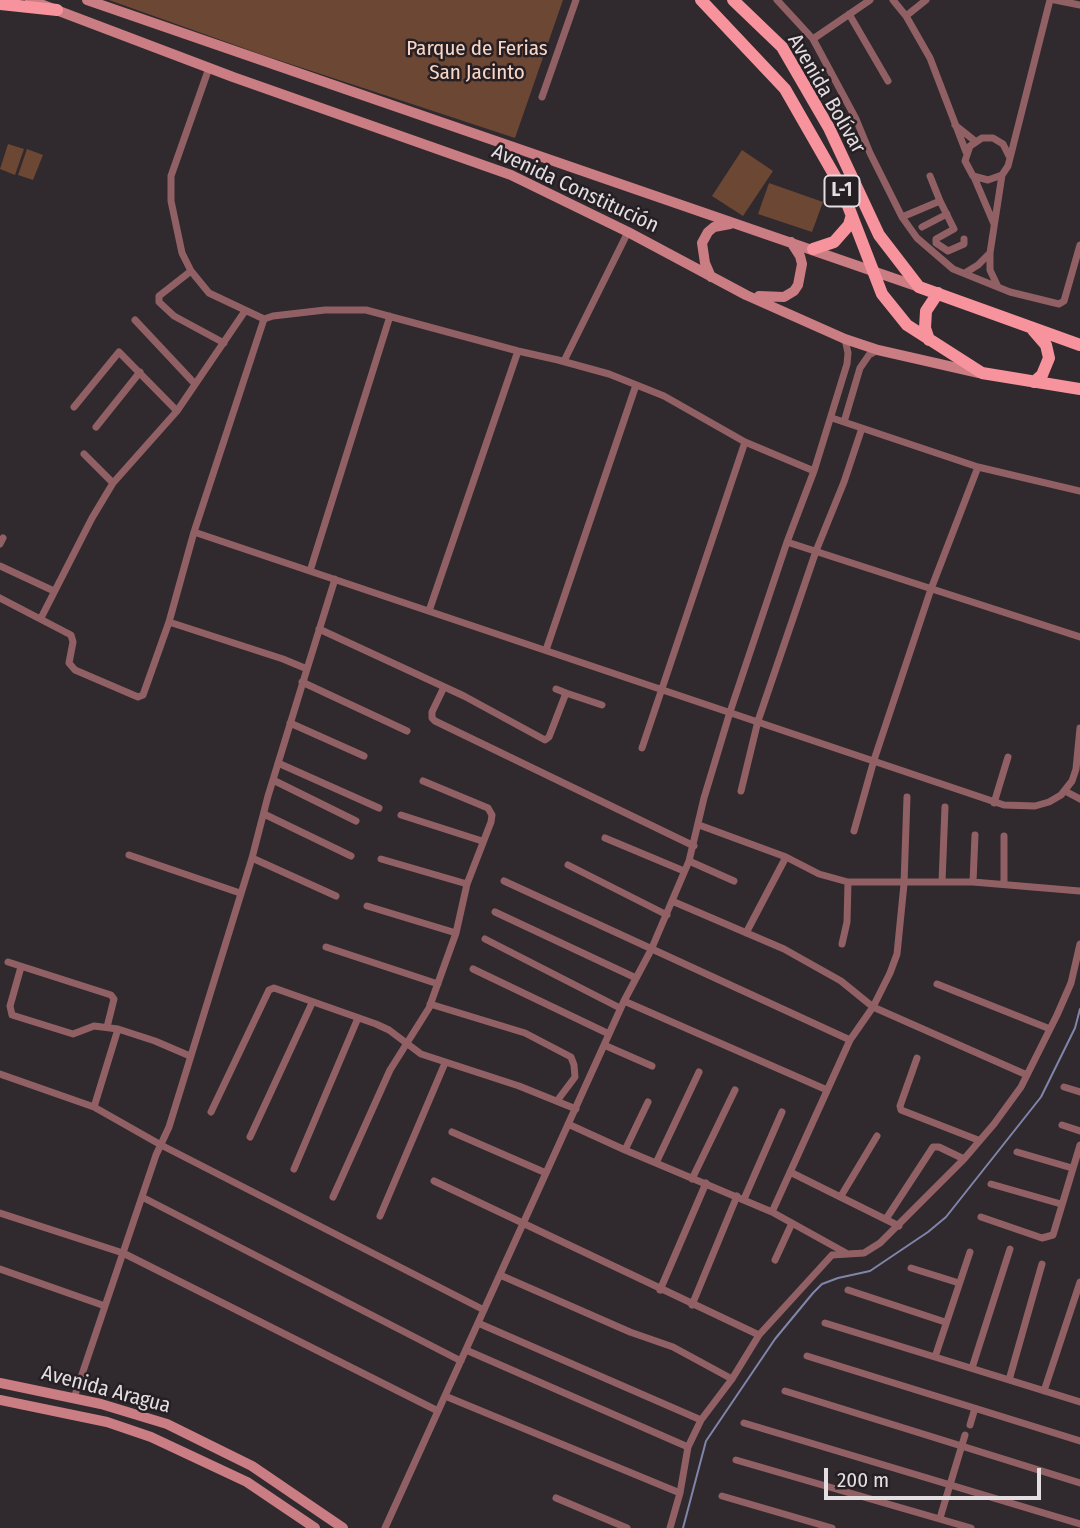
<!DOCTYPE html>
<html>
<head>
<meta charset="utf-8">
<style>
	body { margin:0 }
	#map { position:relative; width:1080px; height:1528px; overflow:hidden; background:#30292d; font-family:"Fira Sans Condensed",sans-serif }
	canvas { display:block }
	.scale { position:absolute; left:824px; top:1468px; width:217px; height:32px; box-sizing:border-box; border:4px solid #e3dee1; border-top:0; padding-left:9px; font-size:21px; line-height:24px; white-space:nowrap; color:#e3dee1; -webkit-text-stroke:5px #261f23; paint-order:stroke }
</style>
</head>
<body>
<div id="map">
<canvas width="1080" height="1528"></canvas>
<div class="scale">200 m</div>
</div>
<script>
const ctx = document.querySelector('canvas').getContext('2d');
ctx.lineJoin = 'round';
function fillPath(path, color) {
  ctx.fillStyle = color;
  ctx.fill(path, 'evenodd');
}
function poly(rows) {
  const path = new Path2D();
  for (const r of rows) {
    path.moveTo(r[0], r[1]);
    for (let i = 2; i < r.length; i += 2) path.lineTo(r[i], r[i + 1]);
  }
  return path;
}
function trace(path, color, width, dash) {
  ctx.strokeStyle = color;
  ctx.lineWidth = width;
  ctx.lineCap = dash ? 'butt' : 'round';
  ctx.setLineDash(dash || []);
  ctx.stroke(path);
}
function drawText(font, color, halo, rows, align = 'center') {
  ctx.font = font + ' "Fira Sans Condensed",sans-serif';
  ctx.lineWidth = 5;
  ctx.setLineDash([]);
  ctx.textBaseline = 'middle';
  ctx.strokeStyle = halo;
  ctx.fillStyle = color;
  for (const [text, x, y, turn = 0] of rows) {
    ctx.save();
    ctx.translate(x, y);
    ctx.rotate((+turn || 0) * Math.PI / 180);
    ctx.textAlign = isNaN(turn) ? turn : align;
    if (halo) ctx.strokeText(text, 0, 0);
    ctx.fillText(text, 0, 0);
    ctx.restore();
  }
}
fillPath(poly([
	[109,0,563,0,515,138,260,54],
	[8,144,24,149,15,175,0,169],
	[27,149,43,155,33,180,18,175],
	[742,150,773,171,743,216,712,196],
	[769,183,823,202,812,232,758,214]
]), '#6c4734');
trace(poly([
	[683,1528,706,1441,775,1339,813,1293,822,1284,838,1278,870,1271,928,1232,946,1217,1041,1097,1075,1028,1080,1009]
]), '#8085aa', 2);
trace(poly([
	[777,0,813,39,856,119,870,153,902,217,917,238,953,269,1010,292,1059,304,1064,301,1080,245],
	[893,0,906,16,930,58,966,152],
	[1055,0,1080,5],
	[849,14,888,81],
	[906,16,926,0],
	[813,39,870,0],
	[209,68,171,176,171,201,182,253,191,271,209,293,264,319,273,316,325,310,366,310,518,351,558,360,609,374,664,396,745,442,814,471,847,364,848,353,845,339],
	[542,97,576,0],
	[955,125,975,141],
	[1009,156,1003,144,993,138,982,138,970,146,965,161,973,176,988,180,1002,175,1008,166,1050,0],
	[974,177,994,224],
	[940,201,954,229,936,239,936,243,948,251,964,244,964,239],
	[902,217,940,201,930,176],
	[922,227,947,214],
	[990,253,990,270,998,287],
	[191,271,159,296,159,302,174,316,224,343],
	[965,273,978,265,990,253,1002,175],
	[135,320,195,384],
	[564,361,628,232],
	[74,407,119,352,177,411],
	[832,418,978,467,1080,491],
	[844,422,860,368,869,355,878,350],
	[96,427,140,372],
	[84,454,113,483],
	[194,532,1004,805,1035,806,1049,802,1061,795,1072,781,1076,769,1080,728],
	[787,542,1080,637],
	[0,544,3,538],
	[0,566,54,591],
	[310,571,390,316],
	[0,598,71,635,73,642,69,663,75,670,138,697,143,695,169,622,194,532,264,319],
	[429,611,518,351],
	[41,618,92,518,113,483,177,411,245,311],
	[319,629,464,696,545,740,549,737,566,693,556,689],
	[546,650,636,385],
	[307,669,335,579],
	[302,682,407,731],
	[444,687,432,712,432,718,435,721,694,846],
	[566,693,602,705],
	[290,723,364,756],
	[642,748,745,442],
	[278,763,379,808],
	[273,780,356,821],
	[741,791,758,721,816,551,844,482,862,428],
	[1065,791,1080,799],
	[994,803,1008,757],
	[264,814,351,856],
	[401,815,482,841],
	[699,825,786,857,819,874,848,882,973,882,1080,891],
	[854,831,874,760,931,589,978,467],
	[605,838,684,871],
	[129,855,240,893],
	[252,858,336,896],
	[381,859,467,884],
	[689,861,734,881],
	[568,865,667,915],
	[504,881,850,1040],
	[942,882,945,807],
	[973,882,975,835],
	[1004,884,1004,836],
	[672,901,784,949,841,981,873,1007,1027,1075],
	[367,906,456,933],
	[495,912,636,978],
	[746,933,786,857],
	[485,939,620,1008],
	[842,944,847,922,848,882],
	[326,947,438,984],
	[8,962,111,995,114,999,107,1027],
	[21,967,10,1006,12,1015,73,1034,94,1026,118,1029,155,1041,190,1056],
	[473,969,609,1034],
	[937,984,1050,1029],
	[624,1001,827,1090],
	[430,1004,525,1033,571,1057,574,1065,575,1077,557,1101],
	[604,1045,652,1066],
	[917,1058,900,1106,901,1110,978,1140],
	[0,1074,94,1107,161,1145,484,1310],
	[1064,1087,1080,1092],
	[94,1107,118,1029],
	[211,1112,269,990,274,988,376,1024,389,1030,421,1054,519,1086,576,1109],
	[568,1124,625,1150,772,1212,846,1253],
	[1062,1125,1080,1131],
	[452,1132,546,1173],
	[250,1137,312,1003],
	[625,1150,648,1102],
	[1017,1152,1072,1168],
	[656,1163,699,1072],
	[294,1169,358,1018],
	[790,1172,899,1226],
	[692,1179,735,1090],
	[434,1181,759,1335],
	[991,1184,1061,1204],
	[841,1196,877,1136],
	[142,1197,461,1361],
	[333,1197,390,1070,429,1008,456,933,467,884,491,822,492,815,488,808,423,781],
	[744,1199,782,1112],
	[772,1212,850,1040,873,1007,890,973,897,954,904,884,907,797],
	[0,1213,123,1253,438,1411],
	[380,1216,445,1063],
	[981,1217,1042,1238,1053,1235,1080,1145],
	[886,1219,933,1147,939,1147,964,1159],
	[775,1260,792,1223],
	[911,1268,959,1283],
	[0,1269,105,1306],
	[500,1275,630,1332,673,1347,732,1379],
	[660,1290,706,1183],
	[848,1290,945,1322],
	[692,1305,737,1196],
	[478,1323,701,1420],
	[825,1323,1080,1402],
	[466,1350,688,1447],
	[807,1356,1080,1441],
	[935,1357,970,1252],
	[972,1368,1010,1249],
	[1009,1380,1042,1264],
	[785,1391,1080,1483],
	[1044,1391,1080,1282],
	[445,1396,680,1493],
	[74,1398,156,1155,169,1127,252,858,268,796,307,669,283,659,169,622],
	[744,1423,1080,1524],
	[970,1425,975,1408],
	[736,1460,971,1528],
	[722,1496,832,1528],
	[556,1498,627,1528],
	[940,1518,965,1435],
	[385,1528,624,1001,651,950,689,861,704,798,730,712,787,542,814,471],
	[670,1528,680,1493,688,1447,701,1420,732,1379,759,1335,832,1255,864,1253,880,1243,964,1159,994,1124,1021,1087,1057,1015,1071,983,1080,944]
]), '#916064', 7);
trace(poly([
	[30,0,233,77,511,175,628,232,746,295,845,339,878,350,979,373],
	[87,0,919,287],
	[711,277,705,263,702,243,708,232,714,227,730,224],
	[759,296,784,297,794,291,798,285,802,264,800,256,791,242],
	[0,1383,101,1404,167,1424,252,1466,343,1528],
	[0,1400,107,1422,151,1437,247,1482,315,1528]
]), '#cb7d84', 10);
trace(poly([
	[701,0,785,89,840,185,882,294,907,325,982,373,1080,389],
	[733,0,782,47,829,128,879,235,919,287,1080,345],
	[0,4,57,10],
	[813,249,834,242,849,225,851,218],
	[1033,330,1046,345,1049,358,1042,375,1034,382],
	[929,340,925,328,926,311,938,293]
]), '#f7939c', 12);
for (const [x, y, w] of [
	[842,191,35]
]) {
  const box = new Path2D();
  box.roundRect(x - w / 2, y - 15.5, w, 31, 5);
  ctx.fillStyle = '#261f23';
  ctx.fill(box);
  trace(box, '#e3dee1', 2);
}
drawText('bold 19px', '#e3dee1', null, [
	["L-1",842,191]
]);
drawText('21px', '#f9d7c6', '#261f23', [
	["Parque de Ferias",477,49],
	["San Jacinto",477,73]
]);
drawText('21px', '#e3dee1', '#261f23', [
	["Avenida Bolívar",826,94,60],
	["Avenida Constitución",575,189,25],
	["Avenida Aragua",106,1390,15]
]);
</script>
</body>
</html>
